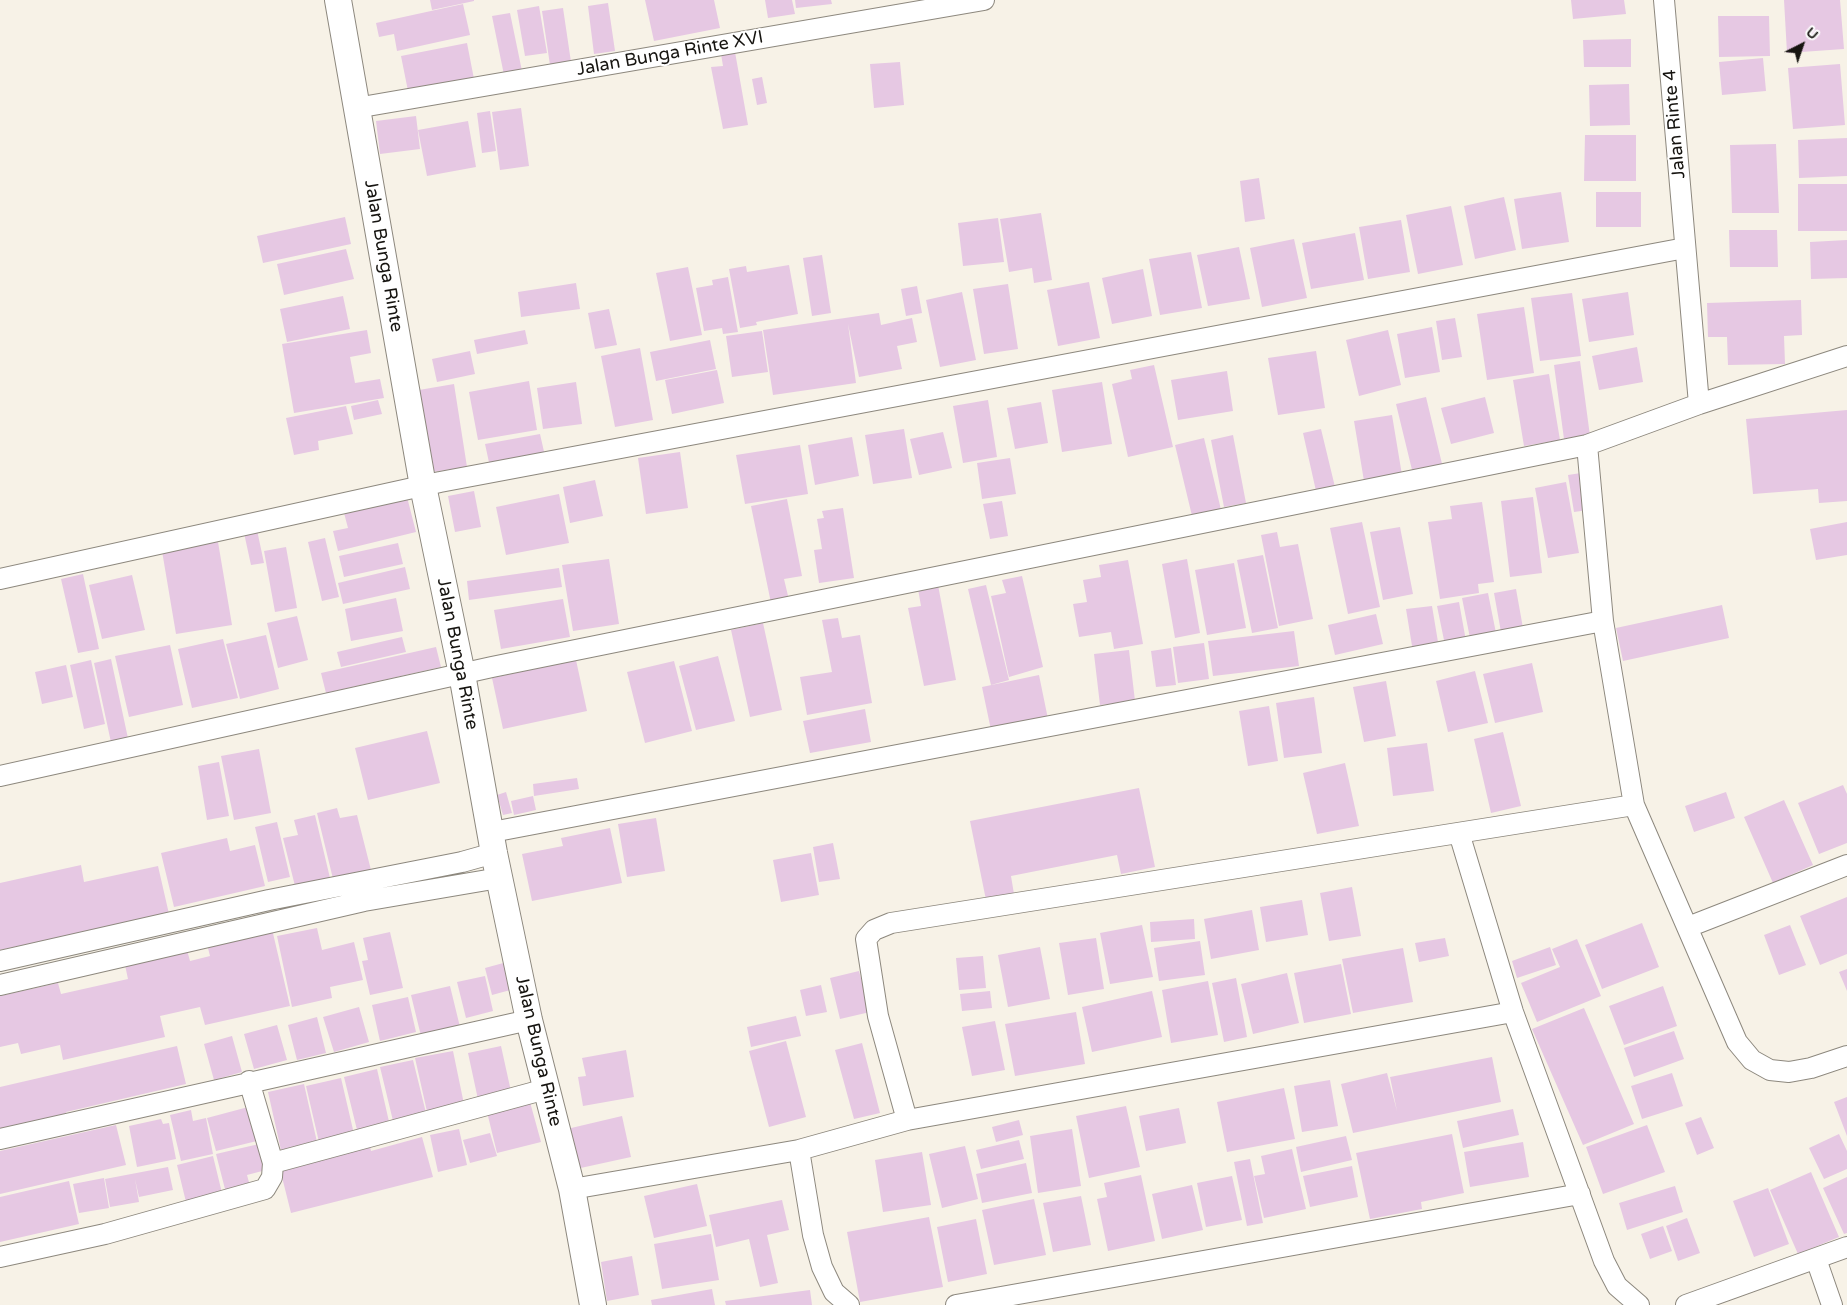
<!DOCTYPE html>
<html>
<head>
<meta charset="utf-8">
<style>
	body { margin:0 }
	#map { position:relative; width:1847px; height:1305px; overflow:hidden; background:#f7f2e7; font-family:"Varela Round",sans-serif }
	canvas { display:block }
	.north { position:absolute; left:1777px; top:20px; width:50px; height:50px; -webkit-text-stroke:4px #fff; paint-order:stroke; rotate:41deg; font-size:14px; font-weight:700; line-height:20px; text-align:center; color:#161410 }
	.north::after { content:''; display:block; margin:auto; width:18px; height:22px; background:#161410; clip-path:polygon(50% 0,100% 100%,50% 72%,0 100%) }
</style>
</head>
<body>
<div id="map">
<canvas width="1847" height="1305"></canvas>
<div class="north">U</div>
</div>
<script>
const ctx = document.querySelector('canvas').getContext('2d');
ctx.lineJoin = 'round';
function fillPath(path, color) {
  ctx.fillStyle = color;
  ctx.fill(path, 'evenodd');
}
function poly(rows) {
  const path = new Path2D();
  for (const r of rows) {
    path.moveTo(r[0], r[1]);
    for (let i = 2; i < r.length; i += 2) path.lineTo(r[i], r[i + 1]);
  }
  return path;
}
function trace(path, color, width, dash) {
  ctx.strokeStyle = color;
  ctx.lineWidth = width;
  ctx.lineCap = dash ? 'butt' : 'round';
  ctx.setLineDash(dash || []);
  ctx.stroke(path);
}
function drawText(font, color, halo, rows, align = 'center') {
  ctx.font = font + ' "Varela Round",sans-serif';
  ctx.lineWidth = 4;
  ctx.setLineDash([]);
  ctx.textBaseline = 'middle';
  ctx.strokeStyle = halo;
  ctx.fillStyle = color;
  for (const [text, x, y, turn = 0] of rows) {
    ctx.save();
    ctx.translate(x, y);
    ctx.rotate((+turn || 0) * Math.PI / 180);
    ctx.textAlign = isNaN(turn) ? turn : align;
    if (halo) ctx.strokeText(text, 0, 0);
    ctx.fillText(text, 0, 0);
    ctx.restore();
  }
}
fillPath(poly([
	[430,0,474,0,474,1,432,10],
	[645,0,714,0,720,28,654,41],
	[765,0,792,0,795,14,768,18],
	[795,0,831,0,832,4,796,8],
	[1571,0,1624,0,1626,14,1573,19],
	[1784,0,1840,0,1844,49,1787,53],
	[608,3,615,51,594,54,588,6],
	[463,4,470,35,397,51,394,34,379,37,376,23],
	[539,6,547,53,525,56,517,10],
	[563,8,571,62,550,65,542,11],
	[510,13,522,71,504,75,492,16],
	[1718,16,1769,16,1770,56,1719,57],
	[1631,39,1631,67,1584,67,1583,40],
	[467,43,474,79,408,91,401,56],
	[735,52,748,125,723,129,711,67,723,66,721,54],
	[1763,58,1766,91,1722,95,1719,62],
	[900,62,904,105,874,108,870,64],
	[1840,64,1845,125,1793,129,1788,68],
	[762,77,767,103,757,105,752,79],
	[1629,84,1630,125,1590,126,1589,85],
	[521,108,529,166,500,170,492,112],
	[490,111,496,151,482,153,477,113],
	[416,116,420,149,380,154,376,121],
	[468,121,476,167,427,176,418,130],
	[1585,135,1636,135,1636,181,1584,181],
	[1847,138,1847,176,1799,178,1798,140],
	[1776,144,1779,213,1732,213,1730,145],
	[1259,178,1265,219,1245,222,1240,181],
	[1798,184,1847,184,1847,231,1798,231],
	[1561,192,1569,242,1522,249,1514,199],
	[1596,192,1641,192,1641,227,1596,227],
	[1504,197,1516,250,1475,259,1464,206],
	[1451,206,1463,265,1418,274,1406,215],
	[1041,213,1052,280,1034,283,1032,268,1009,272,1000,219],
	[345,217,351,244,263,263,257,236],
	[998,218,1004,262,963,266,958,223],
	[1401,220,1410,272,1368,279,1359,227],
	[1729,230,1777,230,1778,267,1730,267],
	[1355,233,1364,280,1311,289,1302,243],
	[1294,239,1307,298,1262,307,1250,248],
	[1847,240,1847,278,1811,279,1810,242],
	[1239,247,1250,299,1208,306,1197,255],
	[346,249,354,279,284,295,277,264],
	[1191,252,1202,308,1160,315,1149,259],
	[822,255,831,313,812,316,803,258],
	[789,265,798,314,756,322,757,325,740,328,729,269,746,266,747,272],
	[688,267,702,335,670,341,656,273],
	[1143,269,1152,316,1112,324,1102,278],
	[728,277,738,332,723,334,722,328,704,331,696,288,713,285,712,280],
	[1089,282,1100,338,1058,346,1047,290],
	[576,283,580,309,521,317,518,292],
	[1008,284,1018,349,984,354,973,289],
	[917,286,922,313,906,316,901,289],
	[962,292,976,360,940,367,926,300],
	[1628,292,1634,335,1589,342,1582,299],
	[1572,293,1581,356,1540,361,1531,298],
	[343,296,350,329,287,342,280,309],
	[1801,300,1802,335,1784,336,1785,364,1728,365,1727,337,1708,337,1707,303],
	[1524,307,1534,373,1487,380,1477,314],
	[609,309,617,345,595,349,588,313],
	[879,313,881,325,912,318,917,342,897,346,902,369,859,377,848,324,856,383,773,395,763,330],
	[1455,318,1462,357,1442,360,1436,321],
	[1432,327,1440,372,1405,378,1397,334],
	[367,330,371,353,350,357,355,383,380,379,384,398,294,413,282,344],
	[525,330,528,344,477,354,474,340],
	[1388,330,1401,385,1359,396,1346,340],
	[762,331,768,372,732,377,726,336],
	[710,340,716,369,656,381,650,352],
	[1637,347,1643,382,1599,390,1592,356],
	[640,348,653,420,615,427,601,356],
	[470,351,475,374,437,382,432,359],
	[1316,351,1325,408,1278,415,1268,358],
	[1580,361,1590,436,1564,439,1554,365],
	[1154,365,1173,447,1128,457,1112,384,1132,379,1130,370],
	[717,370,724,403,672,414,665,380],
	[1227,371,1233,411,1178,420,1171,380],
	[1549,374,1560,440,1524,446,1513,380],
	[529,381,537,430,478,440,469,392],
	[576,382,582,424,543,429,537,388],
	[1102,382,1112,444,1062,452,1052,390],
	[454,384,467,467,432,472,419,390],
	[1426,397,1443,468,1413,474,1396,404],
	[1485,397,1494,433,1451,444,1441,408],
	[378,400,382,414,354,420,351,406],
	[988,400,997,457,963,463,953,406],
	[1041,402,1048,443,1015,449,1007,408],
	[346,406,353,434,318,441,319,450,294,455,286,418],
	[1847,410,1847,501,1819,503,1818,489,1753,494,1746,419],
	[1392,415,1402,475,1364,481,1354,421],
	[904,429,912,478,873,484,865,435],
	[1321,429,1335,487,1316,491,1303,433],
	[943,432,952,468,919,475,910,439],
	[540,434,545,456,490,467,485,444],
	[1233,435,1246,503,1224,507,1211,440],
	[852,437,859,476,815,485,808,445],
	[1204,438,1222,514,1193,520,1175,445],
	[800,445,808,494,745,504,736,455],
	[680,452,688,508,646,514,638,458],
	[1010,458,1016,494,982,499,977,463],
	[1581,473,1588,510,1574,512,1568,475],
	[595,480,603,516,570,523,563,487],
	[1566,482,1579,553,1548,558,1535,488],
	[474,491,481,527,455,532,448,496],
	[559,494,569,543,506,555,496,507],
	[407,497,416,532,338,551,333,531,348,528,344,513],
	[1533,497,1542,573,1510,577,1501,501],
	[787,499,802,576,784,579,789,600,771,603,751,506],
	[1002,501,1008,536,990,539,983,504],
	[1482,502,1494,582,1478,584,1479,593,1440,599,1428,522,1452,519,1450,506],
	[843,508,854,578,819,583,814,550,822,549,817,519,824,518,822,511],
	[1362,522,1380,607,1348,614,1330,528],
	[1847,522,1847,555,1816,560,1810,529],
	[1400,527,1413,594,1383,600,1370,532],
	[257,530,264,563,251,565,244,533],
	[1277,532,1280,547,1298,544,1313,619,1279,626,1261,535],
	[325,538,339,597,322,601,308,542],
	[218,542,232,625,176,634,162,551],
	[398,543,403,564,344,577,339,556],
	[286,547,297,608,275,612,264,551],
	[1263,555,1278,628,1252,633,1237,560],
	[609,559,619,624,573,631,562,565],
	[1187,559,1200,633,1175,638,1162,564],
	[1128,560,1143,644,1114,649,1111,632,1079,637,1073,604,1087,602,1083,580,1101,577,1099,565],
	[1234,563,1246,628,1207,635,1195,570],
	[405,567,410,589,343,604,338,583],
	[559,568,562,587,469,600,467,581],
	[83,574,99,649,78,653,61,579],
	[132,575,145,630,102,639,89,585],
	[1022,576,1043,667,1009,677,991,596,1006,593,1002,580],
	[938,585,956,680,924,686,908,608,921,606,918,589],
	[986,585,1009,680,991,685,968,589],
	[1516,589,1523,628,1501,632,1494,593],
	[1488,593,1496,633,1470,638,1462,598],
	[396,598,403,631,351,641,345,609],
	[563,599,570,637,501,649,494,610],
	[1459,602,1466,641,1445,645,1437,606],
	[1722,605,1729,638,1623,661,1616,628],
	[1432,606,1439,648,1413,652,1406,609],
	[1376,614,1383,644,1335,655,1328,625],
	[297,616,308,660,278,668,267,623],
	[838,618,842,638,860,635,872,703,807,715,800,677,832,672,822,620],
	[763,623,782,710,750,717,731,630],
	[1294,631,1299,666,1213,676,1208,641],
	[266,635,279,689,240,699,226,644],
	[402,637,406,652,341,667,337,652],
	[223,639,238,698,192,708,178,649],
	[1204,643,1209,679,1178,683,1173,647],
	[170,645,183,705,129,717,115,656],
	[436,647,441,667,326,693,321,673],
	[1171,648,1176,685,1156,687,1151,651],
	[1129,650,1135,701,1100,705,1094,654],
	[718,656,735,721,696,730,679,666],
	[111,659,129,743,112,747,94,663],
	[91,660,105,724,84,729,70,665],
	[576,660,587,711,503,729,492,678],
	[674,661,692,731,645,743,627,672],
	[1532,663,1543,712,1495,723,1483,674],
	[66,665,73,697,42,704,35,672],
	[1475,671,1488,723,1448,732,1436,681],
	[1039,675,1048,719,991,730,982,687],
	[1386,681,1396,736,1364,742,1353,687],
	[1314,697,1322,753,1284,758,1276,703],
	[1269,706,1278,761,1248,766,1239,711],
	[865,709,871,742,810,753,803,721],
	[427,731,440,783,368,800,355,748],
	[1503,732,1521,806,1491,813,1474,739],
	[1427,743,1434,791,1393,796,1387,748],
	[259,749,271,813,234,820,221,756],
	[219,762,229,816,207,820,198,766],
	[1345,763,1359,826,1317,834,1303,773],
	[577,778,579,789,534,796,533,784],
	[1843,785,1847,794,1847,843,1819,854,1798,803],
	[1139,788,1155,867,1121,874,1117,855,1011,876,1014,894,986,900,970,821],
	[506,792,512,813,503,815,497,795],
	[1726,792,1735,818,1694,832,1685,806],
	[533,796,536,810,514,815,511,801],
	[1784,800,1813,865,1773,883,1744,817],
	[337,808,340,818,357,815,372,874,334,883,317,813],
	[315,815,330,878,295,886,283,838,298,835,294,820],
	[656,818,665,871,627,877,618,824],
	[277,822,290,877,268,882,255,827],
	[610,828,622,883,532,901,522,854,563,846,561,838],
	[227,838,230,851,255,845,265,886,174,907,161,853],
	[833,843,840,879,819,882,813,847],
	[811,853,819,895,781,902,773,860],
	[81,865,84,882,158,866,169,914,0,950,0,883],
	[1352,887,1361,936,1329,941,1320,893],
	[1847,897,1847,954,1820,965,1800,916],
	[1302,900,1308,935,1266,942,1260,907],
	[1252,910,1259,950,1211,959,1204,919],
	[1194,919,1195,939,1151,942,1150,922],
	[1642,923,1659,967,1602,989,1585,945],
	[1142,925,1153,977,1110,984,1100,933],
	[1790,925,1806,965,1779,975,1764,935],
	[317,928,322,950,354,942,363,980,330,987,332,998,292,1007,277,936],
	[272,929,290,1006,205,1025,200,1007,160,1016,165,1037,63,1060,60,1045,21,1054,18,1043,0,1047,0,996,58,983,61,994,128,979,125,965,187,950,190,961,210,956,207,944],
	[390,932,403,988,370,995,362,961,368,960,363,938],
	[1096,938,1104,989,1068,995,1059,943],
	[1445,938,1449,956,1419,962,1415,943],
	[1577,939,1601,996,1537,1022,1521,983,1560,967,1552,949],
	[1200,941,1205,975,1159,981,1154,948],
	[1040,947,1050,999,1008,1007,998,955],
	[1550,947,1556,965,1517,978,1512,961],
	[1403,948,1413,1002,1353,1013,1342,959],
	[983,956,986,988,959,990,956,958],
	[507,962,514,989,492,995,485,968],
	[1341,964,1351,1014,1304,1023,1294,973],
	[1847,969,1847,991,1839,972],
	[859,971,870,1012,840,1019,830,978],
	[1287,973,1299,1023,1253,1034,1241,984],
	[485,976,493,1011,466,1018,457,982],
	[1236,978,1247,1037,1224,1042,1212,983],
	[1208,981,1218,1035,1171,1043,1162,990],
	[821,985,827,1012,806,1016,800,990],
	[450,986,460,1027,421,1036,411,995],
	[1663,986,1677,1026,1624,1045,1609,1006],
	[990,991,992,1008,962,1011,960,994],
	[1152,991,1162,1037,1092,1052,1082,1007],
	[408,997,416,1032,380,1041,372,1005],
	[359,1007,369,1042,334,1052,323,1017],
	[1584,1008,1634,1124,1583,1145,1532,1029],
	[1076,1012,1085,1064,1015,1076,1005,1024],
	[796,1016,801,1036,751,1047,747,1027],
	[317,1017,326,1053,297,1060,288,1025],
	[995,1021,1005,1070,972,1076,962,1027],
	[277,1025,287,1060,254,1069,244,1034],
	[1674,1031,1684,1059,1634,1077,1624,1048],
	[232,1036,242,1072,214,1080,204,1044],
	[786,1041,806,1117,769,1127,749,1051],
	[862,1043,880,1113,854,1119,835,1050],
	[177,1046,186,1084,66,1112,67,1119,0,1134,0,1087],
	[501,1046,512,1096,479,1104,468,1053],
	[626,1050,634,1097,583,1106,578,1077,586,1076,582,1058],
	[453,1051,465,1109,428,1116,415,1058],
	[1492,1057,1501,1102,1353,1133,1341,1084,1387,1073,1397,1111,1390,1077],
	[413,1060,427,1117,394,1125,380,1067],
	[377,1069,390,1126,358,1134,344,1077],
	[1672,1073,1683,1106,1642,1119,1631,1086],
	[341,1078,354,1134,319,1142,306,1086],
	[1330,1080,1338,1126,1302,1132,1294,1086],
	[304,1084,317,1142,281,1150,268,1092],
	[1284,1088,1295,1139,1227,1152,1217,1102],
	[1847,1097,1847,1136,1834,1102],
	[530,1102,541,1142,497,1153,487,1112],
	[252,1106,261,1140,216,1151,207,1118],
	[1126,1106,1140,1167,1089,1178,1076,1116],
	[1179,1108,1186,1143,1146,1151,1139,1116],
	[1513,1109,1519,1135,1463,1148,1457,1121],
	[191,1110,193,1121,206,1118,213,1154,181,1161,170,1115],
	[622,1116,631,1157,576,1169,567,1129],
	[1701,1117,1714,1148,1697,1155,1685,1123],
	[161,1119,163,1124,169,1123,176,1159,137,1167,129,1126],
	[1019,1120,1023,1135,996,1142,992,1127],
	[116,1125,126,1165,0,1194,0,1151],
	[1647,1125,1665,1172,1603,1194,1586,1147],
	[459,1129,467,1165,438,1172,430,1135],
	[1072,1129,1081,1186,1038,1193,1030,1136],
	[490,1133,497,1156,470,1163,463,1140],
	[1452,1134,1464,1193,1421,1202,1422,1209,1370,1219,1356,1153],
	[1839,1134,1847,1151,1847,1169,1824,1179,1809,1148],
	[1346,1136,1352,1160,1301,1172,1296,1147],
	[422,1137,433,1177,291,1213,280,1169,369,1142,371,1151],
	[1019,1140,1024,1159,981,1169,976,1150],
	[1523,1142,1529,1177,1470,1187,1464,1152],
	[259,1144,266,1170,247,1175,250,1186,226,1193,216,1154],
	[965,1146,978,1199,942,1208,929,1154],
	[1292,1149,1306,1209,1264,1218,1254,1176,1265,1174,1261,1156],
	[922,1152,931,1205,883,1212,875,1160],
	[213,1156,222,1193,186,1202,177,1165],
	[1250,1159,1263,1223,1247,1226,1234,1162],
	[1026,1163,1032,1193,982,1203,976,1174],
	[1352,1166,1358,1197,1310,1207,1303,1176],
	[168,1167,173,1190,139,1197,135,1179,139,1202,110,1207,105,1179],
	[1811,1172,1839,1237,1798,1254,1770,1190],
	[1141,1175,1155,1241,1108,1251,1097,1199,1107,1197,1104,1183],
	[1232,1176,1242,1220,1206,1227,1197,1183],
	[1847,1177,1847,1233,1844,1234,1823,1188],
	[104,1178,109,1208,79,1213,73,1184],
	[69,1181,79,1224,0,1242,0,1197],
	[697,1184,707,1226,654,1238,644,1196],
	[1192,1185,1203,1230,1162,1239,1152,1194],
	[1675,1186,1683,1212,1627,1230,1619,1203],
	[1768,1188,1789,1244,1754,1257,1733,1201],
	[1081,1196,1091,1245,1053,1252,1043,1203],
	[1034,1199,1046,1255,994,1265,982,1210],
	[782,1200,789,1230,767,1235,778,1283,760,1287,749,1239,716,1247,709,1215],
	[929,1217,943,1287,860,1302,847,1232],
	[1687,1218,1700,1253,1678,1261,1666,1226],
	[976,1219,987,1274,948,1282,937,1227],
	[1663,1226,1672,1251,1650,1259,1641,1234],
	[711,1234,719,1280,662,1289,654,1244],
	[632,1256,639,1295,607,1301,601,1262],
	[712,1289,715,1305,652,1305,651,1300],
	[810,1290,812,1305,726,1305,725,1301]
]), '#e6c8e3');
const minor = poly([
	[1664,0,1699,404],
	[356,108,984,0],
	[1587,445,1603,621,1634,805,1737,1042,1752,1060,1770,1070,1789,1072,1811,1068,1847,1056],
	[0,579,440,482,1685,248],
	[0,776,492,667,1587,445,1699,404,1847,356],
	[492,832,1603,621],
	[1459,833,1513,1012,1604,1261,1617,1286,1639,1305],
	[1688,927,1847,865],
	[0,961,269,900,462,862,494,853],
	[0,985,364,901,499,878],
	[907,1120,1513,1012],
	[0,1139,529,1020],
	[799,1150,813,1235,822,1267,834,1292,849,1305],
	[273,1163,546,1089],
	[572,1189,799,1150,907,1120,878,1016,866,939,874,930,891,923,1634,805],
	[0,1257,105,1234,265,1189,272,1177,273,1163,249,1081],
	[1816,1259,1832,1305],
	[956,1305,1580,1194],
	[1686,1305,1847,1247]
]);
const tertiary = poly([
	[338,0,423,486,462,674,494,853,529,1020,572,1189,593,1305]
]);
trace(minor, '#8d887e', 22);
trace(tertiary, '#8d887e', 28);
trace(minor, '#fff', 20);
trace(tertiary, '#fff', 26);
drawText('18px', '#161410', '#fff', [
	["Jalan Bunga Rinte XVI",670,54,-10],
	["Jalan Rinte 4",1675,124,-95],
	["Jalan Bunga Rinte",383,256,80],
	["Jalan Bunga Rinte",457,654,79],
	["Jalan Bunga Rinte",538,1051,77]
]);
</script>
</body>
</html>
